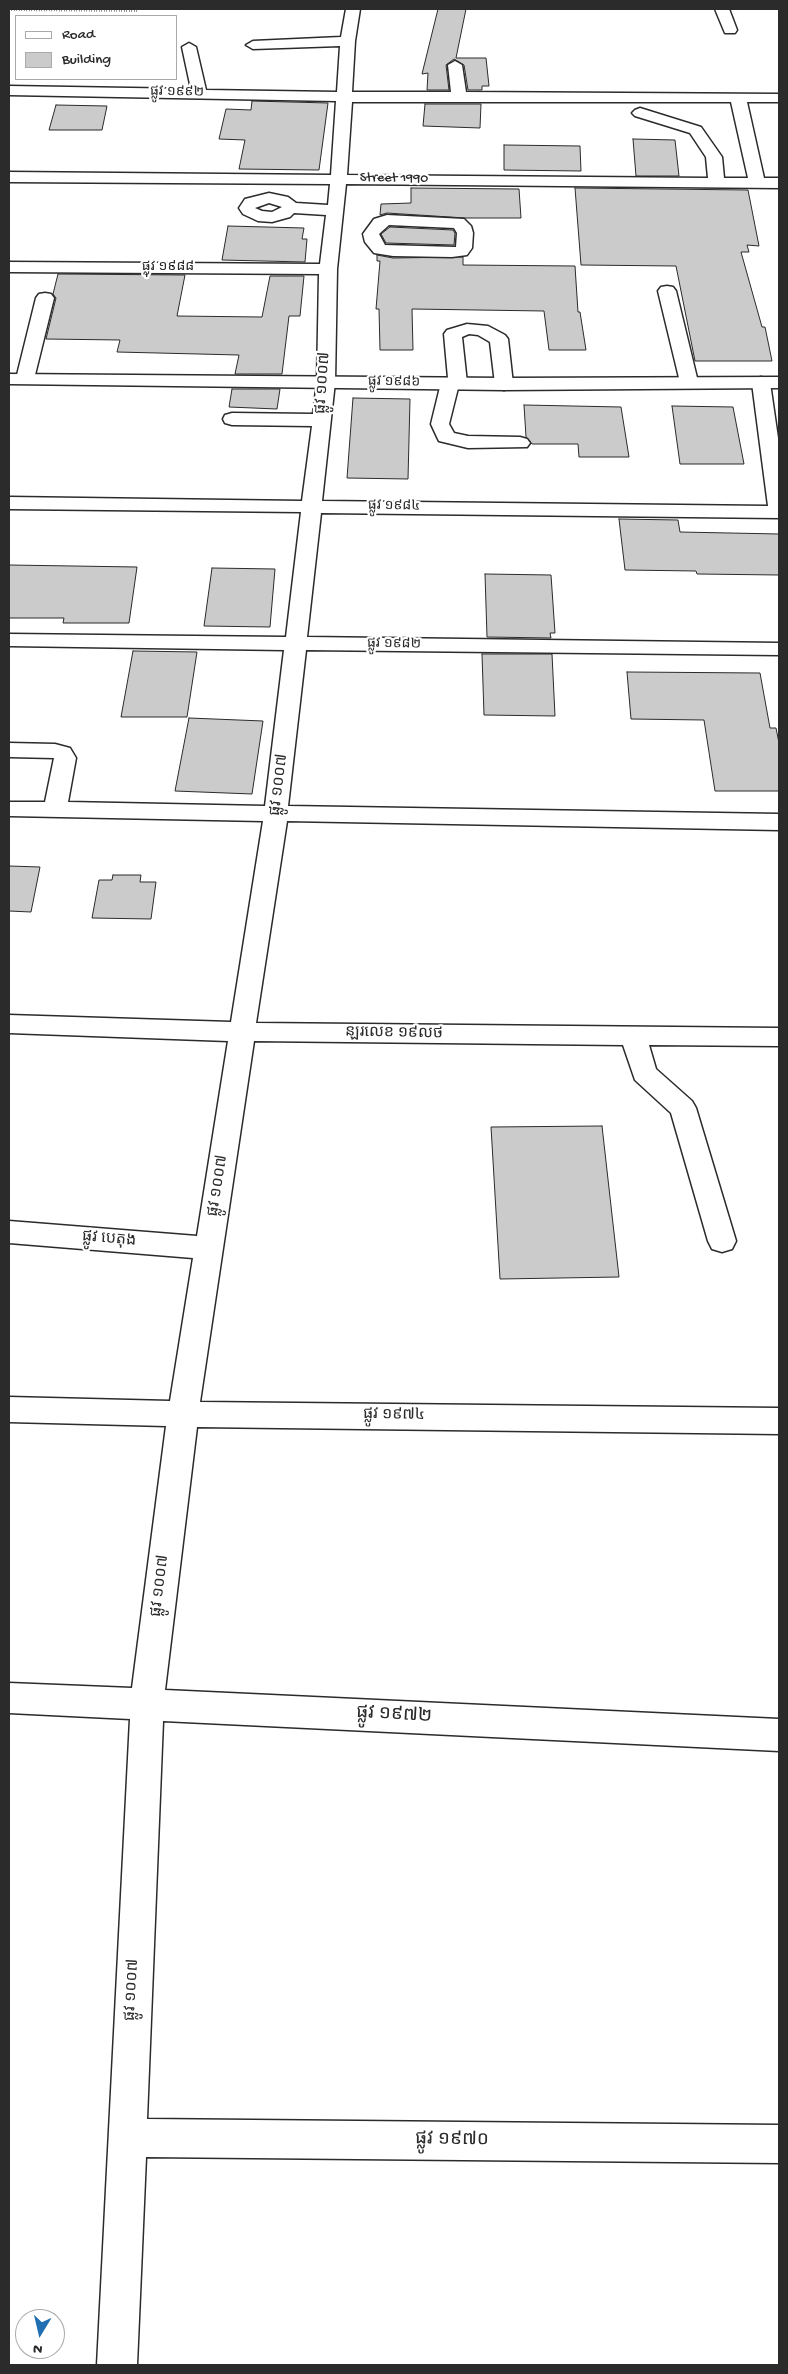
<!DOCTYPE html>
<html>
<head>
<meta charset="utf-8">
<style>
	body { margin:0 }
	#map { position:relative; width:788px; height:2374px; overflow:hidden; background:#fff; font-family:"Gochi Hand",sans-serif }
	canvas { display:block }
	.frame { position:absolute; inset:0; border:10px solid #2b2b2b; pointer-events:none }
	.legend { position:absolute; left:15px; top:15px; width:162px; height:65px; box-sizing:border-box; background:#fff; border:1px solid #aaa; margin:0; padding:6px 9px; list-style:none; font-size:15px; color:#2b2b2b }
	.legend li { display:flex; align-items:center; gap:10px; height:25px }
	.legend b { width:25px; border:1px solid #aaa }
	.north { position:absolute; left:15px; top:2309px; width:50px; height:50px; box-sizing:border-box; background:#fff; border:1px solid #aaa; border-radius:50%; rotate:189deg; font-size:14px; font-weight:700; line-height:20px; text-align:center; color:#2b2b2b }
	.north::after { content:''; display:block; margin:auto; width:18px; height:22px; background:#1f6fb2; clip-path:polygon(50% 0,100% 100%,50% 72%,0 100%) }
</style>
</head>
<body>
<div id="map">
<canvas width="788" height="2374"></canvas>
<div class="frame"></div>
<ul class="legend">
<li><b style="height:6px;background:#fff"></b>Road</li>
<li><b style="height:14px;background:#cbcbcb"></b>Building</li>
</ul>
<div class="north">N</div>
</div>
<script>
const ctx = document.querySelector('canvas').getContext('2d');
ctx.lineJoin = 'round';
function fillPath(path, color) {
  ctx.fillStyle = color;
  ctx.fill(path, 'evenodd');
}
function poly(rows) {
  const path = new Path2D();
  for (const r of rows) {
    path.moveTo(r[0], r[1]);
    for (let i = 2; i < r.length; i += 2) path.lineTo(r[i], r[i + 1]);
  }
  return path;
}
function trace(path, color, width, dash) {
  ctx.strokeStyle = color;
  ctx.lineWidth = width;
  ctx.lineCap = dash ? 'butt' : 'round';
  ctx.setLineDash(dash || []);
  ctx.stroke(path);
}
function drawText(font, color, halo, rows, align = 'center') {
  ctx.font = font + ' "Gochi Hand","Noto Sans Khmer",sans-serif';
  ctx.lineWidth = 4.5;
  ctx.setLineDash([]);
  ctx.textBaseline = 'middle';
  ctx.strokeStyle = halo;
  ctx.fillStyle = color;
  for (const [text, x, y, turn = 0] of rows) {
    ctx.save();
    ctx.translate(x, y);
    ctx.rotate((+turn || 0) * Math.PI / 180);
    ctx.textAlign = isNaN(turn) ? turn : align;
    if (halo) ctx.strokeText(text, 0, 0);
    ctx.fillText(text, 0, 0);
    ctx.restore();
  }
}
const building = poly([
	[438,9,466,9,456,58,486,58,489,86,482,86,482,90,468,90,464,65,454,59,446,65,449,90,427,90,428,73,422,74,438,9],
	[252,101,328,103,319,170,239,169,245,140,219,139,226,109,251,110,252,101],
	[425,104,481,104,480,128,423,126,425,104],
	[56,105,107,106,102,130,49,130,56,105],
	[633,139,675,140,679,176,636,176,633,139],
	[504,145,580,146,581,171,504,170,504,145],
	[411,188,519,189,521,218,465,218,387,213,380,215,381,204,411,203,411,188],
	[575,188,748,190,759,246,747,245,749,252,741,252,762,327,765,327,772,361,695,361,676,266,581,265,575,188],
	[228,226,304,228,302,239,307,239,305,262,222,260,228,226],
	[390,227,453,230,455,233,454,245,386,243,381,234,390,227],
	[377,255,393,258,463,257,463,265,575,266,578,312,580,312,586,350,549,350,544,311,412,309,413,350,380,350,379,309,376,309,380,261,377,261,377,255],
	[58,274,185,275,177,316,262,317,270,276,304,276,300,316,289,316,282,374,235,374,239,355,117,352,120,340,46,339,56,298,53,294,58,274],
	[232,389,280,389,277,409,229,407,232,389],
	[353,398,410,399,408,479,347,478,353,398],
	[524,405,621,407,629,457,579,457,578,444,532,444,526,437,524,405],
	[672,406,733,407,744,464,680,464,672,406],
	[619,519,678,520,680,532,779,534,779,575,697,574,696,571,625,570,619,519],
	[9,565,137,567,129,623,63,623,64,618,9,618,9,565],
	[212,568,275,569,270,627,204,626,212,568],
	[485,574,551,575,555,633,550,633,551,638,487,637,485,574],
	[133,651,197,652,187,717,121,717,133,651],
	[482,654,552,654,555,716,484,715,482,654],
	[627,672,760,673,770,728,776,728,779,743,779,791,715,791,704,720,631,719,627,672],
	[189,718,263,721,252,794,175,791,189,718],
	[9,866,40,867,31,912,9,911,9,866],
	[113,875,141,875,140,882,156,882,151,919,92,918,99,880,112,880,113,875],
	[602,1126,619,1277,500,1279,491,1127,602,1126]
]);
fillPath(building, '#cbcbcb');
trace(building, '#2b2b2b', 1);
const minor = poly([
	[346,9,360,9,355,41,352,92,451,92,448,65,455,61,462,65,466,92,779,94,779,102,747,102,764,178,779,178,779,188,346,184,337,269,335,382,322,501,768,506,752,383,755,379,761,377,767,379,770,383,779,445,779,518,321,513,307,637,779,643,779,655,306,650,288,806,779,814,779,830,287,821,256,1023,779,1028,779,1046,649,1045,656,1069,692,1101,696,1108,736,1241,732,1249,722,1252,712,1249,708,1241,671,1113,635,1080,623,1045,254,1041,200,1402,779,1408,779,1434,197,1427,165,1690,779,1719,779,1751,163,1721,147,2119,779,2125,779,2163,146,2157,137,2365,97,2365,130,1719,9,1713,9,1683,132,1688,166,1426,9,1422,9,1397,170,1401,193,1258,9,1243,9,1221,197,1236,228,1041,9,1033,9,1015,231,1022,263,821,9,816,9,802,45,802,54,758,9,757,9,743,55,744,70,748,76,758,68,802,265,806,284,650,9,646,9,634,286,637,301,512,9,509,9,497,302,501,312,426,232,425,225,423,223,419,225,415,232,413,313,414,317,382,319,274,9,272,9,262,320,264,326,215,294,213,290,217,272,222,258,221,243,214,239,208,245,199,269,193,288,197,296,203,328,205,330,184,9,182,9,172,331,175,336,101,9,95,9,86,191,89,182,47,189,43,196,47,206,90,337,92,340,46,253,49,246,45,253,41,341,37,346,9],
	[352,102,731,102,748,178,724,178,722,157,701,127,640,108,635,110,632,113,635,116,690,133,706,157,708,178,347,175,352,102],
	[269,203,282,207,272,212,262,211,255,208,269,203],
	[715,9,729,9,737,30,735,33,725,33,715,9],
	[387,215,464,219,471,226,473,233,472,248,467,255,452,257,393,256,374,253,365,242,363,234,374,219,387,215],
	[389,225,454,228,457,233,456,247,385,245,379,234,389,225],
	[667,286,673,287,676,291,698,382,695,386,689,388,683,386,680,382,658,291,661,287,667,286],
	[45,293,51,294,54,298,34,379,31,383,19,383,16,379,36,298,39,294,45,293],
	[467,324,488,326,505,335,508,339,513,384,510,388,504,390,498,388,495,384,490,342,478,335,469,334,462,337,467,383,464,387,458,388,449,424,454,433,468,436,520,437,527,439,530,443,527,447,468,448,439,441,437,437,431,424,441,383,444,379,448,378,444,334,447,330,467,324]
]);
const major = poly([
	[9,374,504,378,779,377,779,388,504,390,9,384,9,374]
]);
trace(minor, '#2b2b2b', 3);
trace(major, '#2b2b2b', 3);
trace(poly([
	[9,10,138,11]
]), '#2b2b2b', 2, [0.5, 2]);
fillPath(minor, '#fff');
fillPath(major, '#fff');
drawText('14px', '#2b2b2b', '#fff', [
	["ផ្លូវ ១៩៩២",177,93,1],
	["Street 1990",394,179,1],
	["ផ្លុវ ១៩៨៨",168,268],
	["ផ្លូវ ១៩៨៦",394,383,1],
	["ផ្លូវ ១៩៨៤",394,507,1],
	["ផ្លូវ ១៩៨២",394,645,1]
]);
drawText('16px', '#2b2b2b', '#fff', [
	["ផ្លូវ ១០០៧",324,383,-86],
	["ផ្លូវ ១០០៧",280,785,-83],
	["ន្ឡរលេខ ១៩លថ",394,1034,1],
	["ផ្លូវ ១០០៧",219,1186,-81],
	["ផ្លូវ បេតុង",109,1240,5],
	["ផ្លូវ ១៩៧៤",394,1416,1],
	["ផ្លូវ ១០០៧",161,1586,-83],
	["ផ្លូវ ១០០៧",133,1990,-87]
]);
drawText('19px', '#2b2b2b', '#fff', [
	["ផ្លូវ ១៩៧២",394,1716,3],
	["ផ្លូវ ១៩៧០",452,2141,1]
]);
</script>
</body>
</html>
